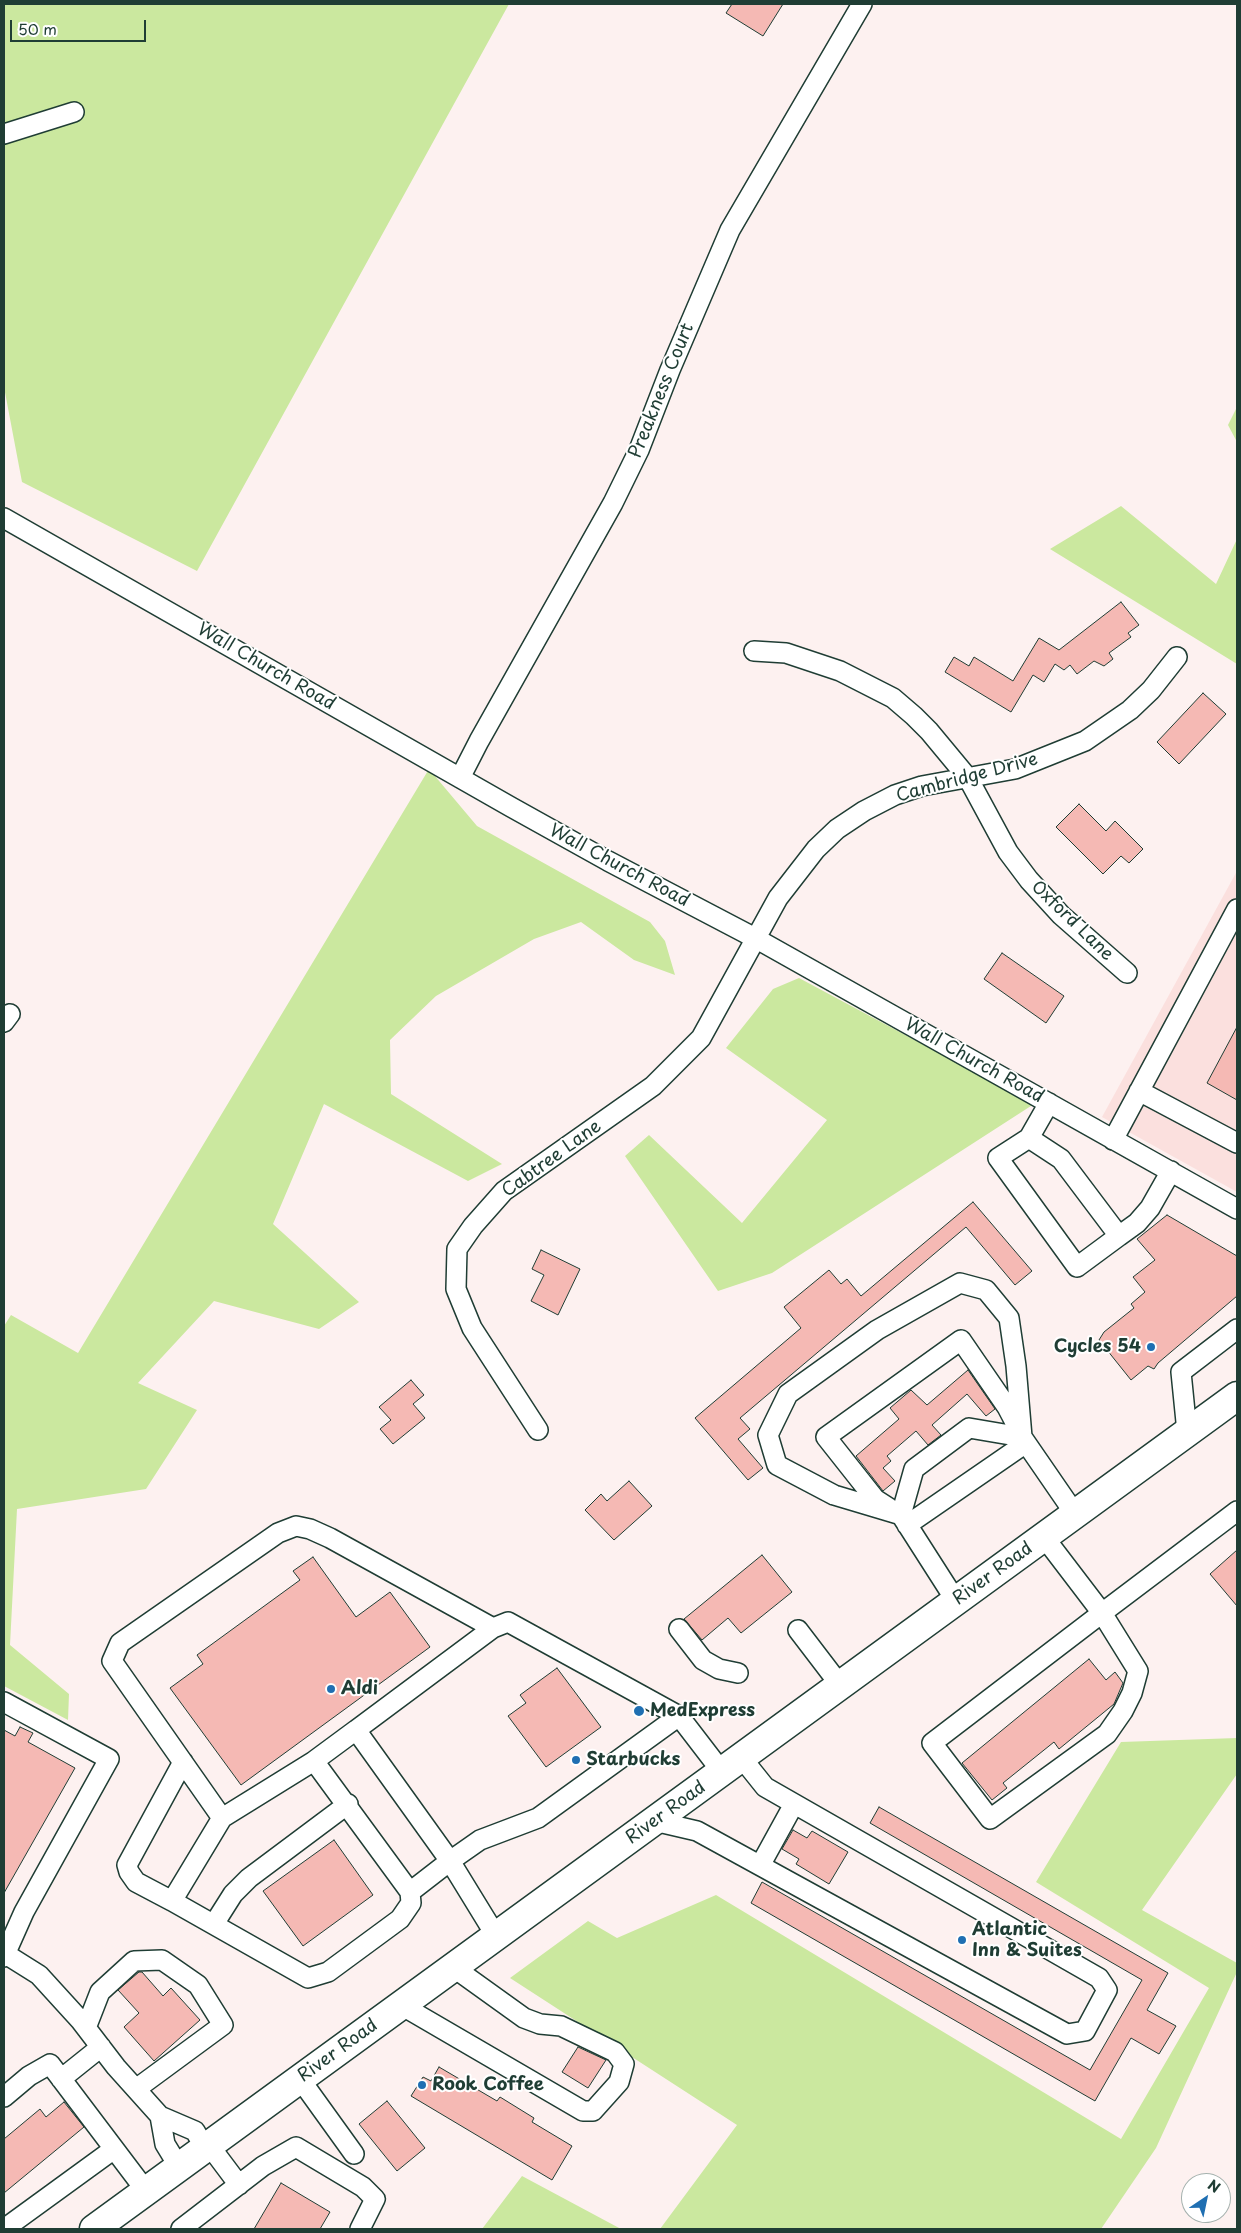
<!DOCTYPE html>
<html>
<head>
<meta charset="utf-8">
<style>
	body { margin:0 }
	#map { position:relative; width:1241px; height:2233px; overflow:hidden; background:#fdf1f0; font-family:"Playpen Sans",sans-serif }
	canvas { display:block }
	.frame { position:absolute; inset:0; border:5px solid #1f3d34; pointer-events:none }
	.north { position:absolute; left:1181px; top:2173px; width:50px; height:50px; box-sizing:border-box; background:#fff; border:1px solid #a5b1ae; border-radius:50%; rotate:34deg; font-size:14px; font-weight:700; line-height:20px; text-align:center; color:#1f3d34 }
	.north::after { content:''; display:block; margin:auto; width:18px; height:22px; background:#1f6fb2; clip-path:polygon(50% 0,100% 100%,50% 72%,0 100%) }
	.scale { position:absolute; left:10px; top:20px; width:136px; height:22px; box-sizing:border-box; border:2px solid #1f3d34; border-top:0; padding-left:6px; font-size:15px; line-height:18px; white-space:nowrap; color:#1f3d34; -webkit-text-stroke:4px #fff; paint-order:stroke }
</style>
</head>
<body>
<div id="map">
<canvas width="1241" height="2233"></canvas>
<div class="frame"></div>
<div class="north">N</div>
<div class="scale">50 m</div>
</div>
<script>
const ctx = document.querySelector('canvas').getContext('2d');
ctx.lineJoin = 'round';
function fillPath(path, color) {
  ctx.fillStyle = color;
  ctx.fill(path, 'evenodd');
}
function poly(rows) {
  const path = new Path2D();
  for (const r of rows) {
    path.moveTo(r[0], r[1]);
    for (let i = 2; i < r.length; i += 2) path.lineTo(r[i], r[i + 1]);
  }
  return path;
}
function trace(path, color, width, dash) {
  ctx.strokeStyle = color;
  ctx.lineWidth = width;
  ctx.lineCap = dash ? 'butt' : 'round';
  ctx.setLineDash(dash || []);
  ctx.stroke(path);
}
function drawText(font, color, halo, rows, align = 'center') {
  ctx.font = font + ' "Playpen Sans",sans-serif';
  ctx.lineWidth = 4;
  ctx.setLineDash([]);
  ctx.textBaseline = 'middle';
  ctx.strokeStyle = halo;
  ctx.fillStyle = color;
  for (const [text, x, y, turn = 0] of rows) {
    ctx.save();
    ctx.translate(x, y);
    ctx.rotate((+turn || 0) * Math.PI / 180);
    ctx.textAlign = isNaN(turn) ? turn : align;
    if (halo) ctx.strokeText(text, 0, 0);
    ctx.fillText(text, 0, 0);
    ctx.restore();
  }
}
fillPath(poly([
	[1237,871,1237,1192,1102,1117]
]), '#fbe0de');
fillPath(poly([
	[4,4,509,4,197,571,22,482,4,387],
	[1237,407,1237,442,1228,425],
	[1121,506,1216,584,1237,539,1237,664,1050,549],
	[429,769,477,826,650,922,665,941,675,975,634,960,581,922,534,939,436,996,390,1040,391,1094,502,1164,468,1181,324,1104,273,1224,359,1302,319,1329,214,1301,138,1383,197,1410,146,1489,17,1509,10,1645,69,1694,68,1720,4,1686,4,1326,11,1315,78,1353],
	[799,978,1034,1104,772,1273,718,1291,625,1156,649,1135,742,1223,827,1120,726,1048,773,989],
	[1237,1738,1237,1774,1142,1910,1237,1963,1237,1972,1156,2148,1101,2229,660,2229,737,2125,510,1978,588,1921,617,1938,716,1895,1121,2139,1209,1988,1036,1882,1121,1742],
	[522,2176,621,2229,482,2229]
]), '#cbe89f');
const building = poly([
	[732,4,783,4,763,36,726,13,732,4],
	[1121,602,1139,625,1128,633,1131,637,1109,653,1113,659,1104,666,1094,661,1077,674,1070,665,1064,670,1055,664,1044,682,1033,675,1011,712,945,672,954,657,969,666,974,657,1013,681,1039,638,1059,650,1121,602],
	[1203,693,1226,714,1179,764,1157,742,1203,693],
	[1079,804,1106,831,1115,821,1143,849,1129,863,1121,856,1103,874,1056,827,1079,804],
	[1002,953,1064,996,1046,1023,984,979,1002,953],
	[1237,1027,1237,1100,1207,1083,1237,1027],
	[973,1202,1032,1271,1015,1285,966,1227,740,1418,750,1429,738,1439,763,1468,748,1480,695,1418,801,1328,784,1307,829,1270,841,1284,847,1279,861,1296,973,1202],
	[1167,1215,1237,1256,1237,1296,1158,1363,1154,1369,1148,1366,1131,1380,1099,1340,1104,1332,1134,1308,1131,1304,1145,1292,1133,1277,1155,1260,1137,1239,1167,1215],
	[541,1250,580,1269,558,1315,531,1301,544,1275,532,1269,541,1250],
	[968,1370,995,1409,986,1416,967,1394,932,1425,941,1435,928,1445,916,1431,887,1456,891,1461,883,1468,895,1481,883,1491,856,1456,899,1419,890,1408,911,1390,927,1405,968,1370],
	[411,1380,424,1395,413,1404,425,1418,393,1444,380,1429,391,1420,379,1407,411,1380],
	[629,1481,652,1506,614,1540,585,1510,601,1494,607,1501,629,1481],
	[1237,1550,1237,1606,1210,1574,1237,1550],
	[762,1555,792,1592,741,1633,728,1618,702,1640,684,1619,762,1555],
	[313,1557,356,1617,390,1592,430,1647,241,1785,170,1688,203,1664,197,1655,300,1580,293,1571,313,1557],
	[1089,1659,1106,1680,1115,1672,1123,1683,1114,1704,1059,1749,1054,1742,1003,1783,1007,1788,992,1800,962,1763,1089,1659],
	[557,1668,601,1727,546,1767,508,1716,526,1703,520,1695,557,1668],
	[20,1727,33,1733,28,1742,75,1768,4,1893,4,1730,15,1736,20,1727],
	[879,1807,1168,1973,1147,2010,1176,2026,1159,2054,1131,2038,1095,2101,751,1903,762,1882,1090,2070,1142,1980,870,1823,879,1807],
	[793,1830,807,1838,812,1831,848,1852,829,1884,796,1864,799,1859,782,1849,793,1830],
	[334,1840,373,1895,303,1946,263,1891,334,1840],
	[139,1972,142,1972,163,1996,171,1988,200,2020,154,2061,124,2027,139,2013,118,1990,139,1972],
	[578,2047,606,2060,588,2088,562,2072,578,2047],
	[439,2067,497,2101,500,2097,534,2118,532,2122,572,2146,552,2180,411,2096,423,2077,431,2081,439,2067],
	[387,2101,425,2148,397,2171,359,2124,387,2101],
	[64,2102,84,2127,4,2193,4,2139,40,2109,46,2117,64,2102],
	[281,2183,330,2212,320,2229,254,2229,281,2183]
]);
fillPath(building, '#f5b9b4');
trace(building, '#1f3d34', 1);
const minor = poly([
	[4,134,74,112],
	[4,518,511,807,608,861,755,938,1237,1209],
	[754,651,786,653,840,671,893,698,914,716,929,731,968,778,1008,852,1029,880,1061,915,1127,973],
	[460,778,479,741,613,503,639,450,670,370,730,230,862,4],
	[4,1022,10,1014],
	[1139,1091,1237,1143],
	[1029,1138,998,1158,1077,1267,1119,1236,1061,1159,1029,1138,1049,1103],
	[1113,1140,1237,909],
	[1119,1236,1137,1223,1150,1208,1171,1171],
	[538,1430,472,1328,456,1289,457,1249,473,1226,504,1191,653,1086,701,1038,778,898,816,849,837,829,864,811,895,795,922,786,1015,769,1085,741,1130,710,1151,690,1177,657],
	[1187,1432,1181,1372,1237,1329],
	[889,1508,875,1499,826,1437,961,1340,1007,1407,1018,1428],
	[901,1515,834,1495,777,1465,768,1435,788,1394,877,1330,960,1283,986,1290,1009,1318,1016,1366,1022,1437],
	[907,1525,1026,1443],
	[1044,1537,1102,1613,932,1743,990,1819,1107,1734,1123,1711,1132,1693,1138,1671,1102,1613,1237,1511],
	[956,1601,901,1515,914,1469,969,1428,1022,1437,1075,1514],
	[493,1628,330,1538,310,1529,296,1526,278,1533,120,1643,112,1661,222,1818,172,1901,308,1978,328,1972,400,1919,411,1903,410,1892,450,1861,480,1840,538,1818,679,1716],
	[679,1629,703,1660,719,1669,738,1673],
	[798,1630,840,1685],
	[4,1702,109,1759,24,1912,4,1957],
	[314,1761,356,1730],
	[222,1818,314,1761,410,1892],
	[654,1821,697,1831,1067,2034,1085,2031,1107,1990,1099,1978,765,1787,741,1757],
	[761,1864,794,1804],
	[172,1901,136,1882,129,1872,127,1865,183,1762],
	[214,1924,233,1894,249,1878,348,1804],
	[496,1936,450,1861,356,1730,493,1628,508,1622,679,1716,722,1772],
	[4,1953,39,1975,80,2020,116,2067,160,2116,195,2131,205,2148],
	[401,2005,583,2111,593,2111,619,2082,624,2064,615,2052,561,2026,540,2024,524,2018,453,1967],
	[86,2028,100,1992,134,1961,162,1960,198,1985,223,2025,136,2089],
	[61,2079,101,2047],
	[300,2079,354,2154],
	[4,2097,29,2076,50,2064,146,2191],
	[160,2116,165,2144,179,2167],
	[209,2145,239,2185],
	[4,2229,114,2149],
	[181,2229,263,2166,296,2147,363,2187,375,2199,360,2229]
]);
const highway = poly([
	[94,2229,1237,1396]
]);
trace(minor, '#1f3d34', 22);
trace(highway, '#1f3d34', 31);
trace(minor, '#fff', 19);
trace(highway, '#fff', 28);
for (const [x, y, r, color] of [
	[1151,1347,5,"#1f6fb2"],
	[331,1689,5,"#1f6fb2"],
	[639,1711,6,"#1f6fb2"],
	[576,1760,5,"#1f6fb2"],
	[962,1940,5,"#1f6fb2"],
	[422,2085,5,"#1f6fb2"]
]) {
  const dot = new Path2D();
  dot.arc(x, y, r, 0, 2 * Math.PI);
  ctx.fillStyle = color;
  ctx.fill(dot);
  trace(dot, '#fff', 2);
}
drawText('18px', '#1f3d34', '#fff', [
	["Preakness Court",662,391,-68],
	["Wall Church Road",266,667,30],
	["Cambridge Drive",967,778,-15],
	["Wall Church Road",619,866,28],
	["Oxford Lane",1072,921,44],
	["Wall Church Road",974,1061,29],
	["Cabtree Lane",552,1159,-36],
	["River Road",993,1574,-36],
	["River Road",666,1813,-36],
	["River Road",338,2051,-36]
]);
drawText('bold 18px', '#1f3d34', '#fff', [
	["Cycles 54",1141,1347,"right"],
	["Aldi",341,1689],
	["MedExpress",650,1711],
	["Starbucks",586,1760],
	["Atlantic",972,1930],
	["Inn & Suites",972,1951],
	["Rook Coffee",432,2085]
], 'left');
</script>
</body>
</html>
